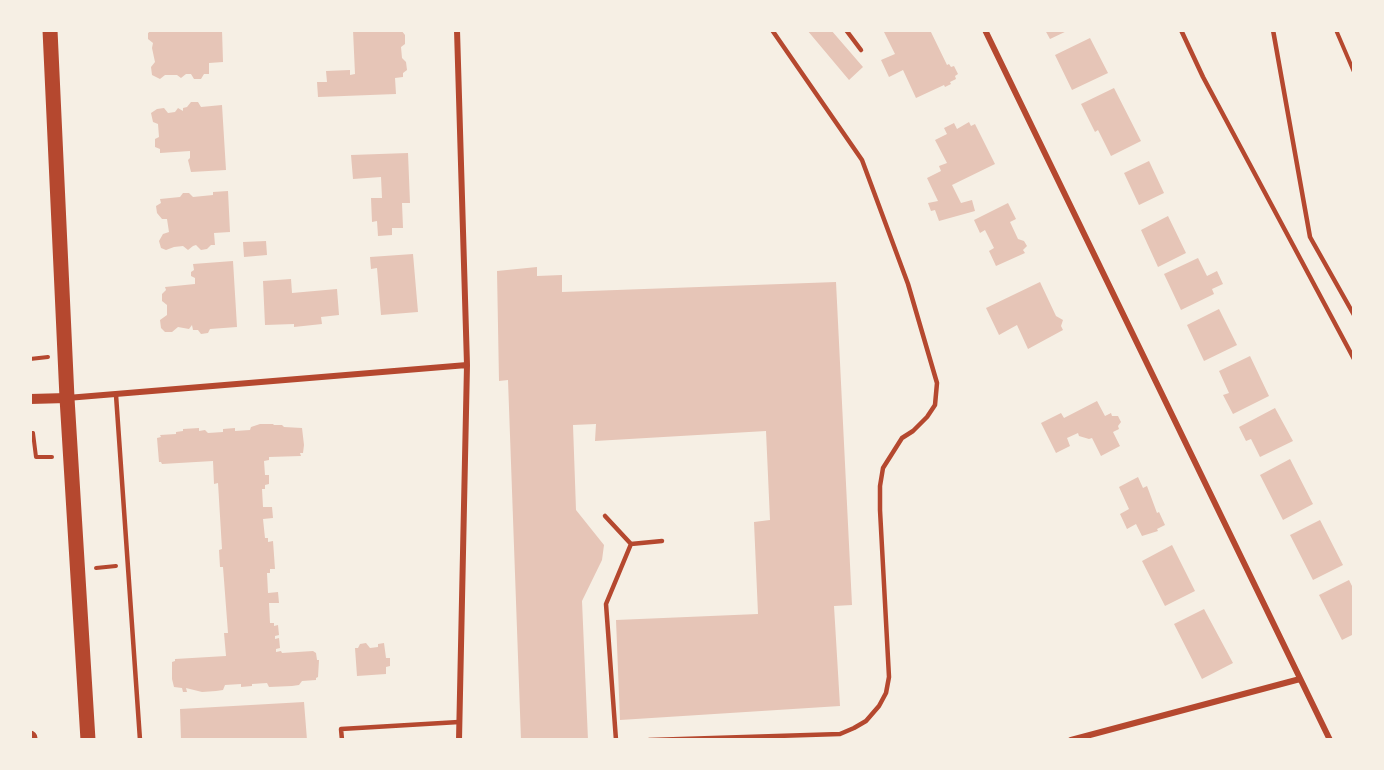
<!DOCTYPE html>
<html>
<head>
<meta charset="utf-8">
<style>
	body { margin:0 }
	#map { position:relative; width:1384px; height:770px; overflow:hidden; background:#f6efe4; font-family:Signika,sans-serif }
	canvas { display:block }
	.frame { position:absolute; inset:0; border:32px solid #f6efe4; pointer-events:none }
</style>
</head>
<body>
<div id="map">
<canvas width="1384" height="770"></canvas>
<div class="frame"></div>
</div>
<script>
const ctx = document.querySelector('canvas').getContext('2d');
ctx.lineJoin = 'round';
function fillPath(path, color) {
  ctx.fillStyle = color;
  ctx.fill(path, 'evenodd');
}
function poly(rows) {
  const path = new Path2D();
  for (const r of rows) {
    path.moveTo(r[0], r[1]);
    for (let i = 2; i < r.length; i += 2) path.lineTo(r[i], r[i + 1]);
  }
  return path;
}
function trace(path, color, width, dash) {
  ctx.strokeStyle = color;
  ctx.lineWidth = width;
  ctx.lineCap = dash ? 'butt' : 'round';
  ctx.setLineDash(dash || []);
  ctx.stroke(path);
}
fillPath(poly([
	[152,30,222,30,223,62,209,63,209,74,204,74,201,79,194,79,191,74,186,74,181,78,177,75,165,75,160,79,152,75,151,67,155,62,152,48,153,43,148,39,148,33],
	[353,30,401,30,405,35,405,44,401,47,402,58,406,62,407,70,403,73,403,77,395,78,396,94,318,97,317,82,327,82,326,71,350,70,350,75,355,74],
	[807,30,831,30,863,67,849,80],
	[883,30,930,30,947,65,949,64,951,67,954,66,958,74,955,76,956,79,950,82,951,84,945,87,944,85,916,98,903,70,889,77,881,60,895,54],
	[1045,30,1069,30,1050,39],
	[1090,38,1108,73,1072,90,1055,55],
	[1114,88,1141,141,1111,156,1098,130,1095,132,1081,104],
	[191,102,198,102,201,107,222,105,226,170,191,172,188,160,190,158,190,151,160,153,160,149,155,147,155,139,159,137,158,124,153,122,151,113,157,109,164,108,168,113,175,112,178,108,183,111,183,108,187,107],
	[969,122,971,126,975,124,995,164,952,185,961,203,972,200,975,211,939,221,935,210,931,211,928,203,938,201,927,178,941,171,939,166,947,163,935,140,947,134,944,128,954,123,957,129],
	[408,153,410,203,402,203,403,228,392,228,392,235,378,236,377,221,372,222,371,198,382,198,381,177,353,179,351,155],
	[1149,161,1164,193,1139,205,1124,173],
	[228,191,230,232,214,233,215,245,211,245,207,249,201,250,196,245,193,246,188,250,183,246,174,247,166,250,161,248,159,241,163,234,169,232,167,219,162,219,157,213,156,206,161,203,160,199,180,197,183,193,189,193,193,197,213,195,213,192],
	[1008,203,1016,219,1010,222,1018,239,1024,241,1027,246,1023,250,1025,253,996,266,989,251,994,248,985,230,980,233,974,220],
	[1168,216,1186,253,1158,267,1141,230],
	[266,241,267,255,244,257,243,242],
	[413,254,418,312,381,315,377,268,371,269,370,257],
	[1198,258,1207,276,1217,271,1223,284,1212,289,1214,294,1181,310,1164,274],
	[233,261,237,327,210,329,208,333,201,334,198,330,193,330,192,325,189,329,178,327,172,332,165,332,161,328,160,320,167,315,167,305,162,301,162,294,166,290,165,287,195,284,195,278,191,276,191,272,194,270,193,264],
	[537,267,537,276,562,275,562,292,836,282,852,605,834,606,840,706,620,720,616,620,758,614,754,522,770,520,766,431,595,441,596,424,573,425,576,510,604,545,602,560,582,601,588,740,521,740,508,380,499,381,497,271],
	[291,279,292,293,337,289,339,315,321,317,322,324,294,327,294,324,265,325,263,281],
	[1040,282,1056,316,1063,320,1061,326,1063,330,1028,349,1017,325,999,335,986,308],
	[1219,309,1237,345,1204,361,1187,325],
	[1250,356,1269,396,1233,414,1223,395,1229,393,1219,371],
	[1097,401,1105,416,1111,413,1112,416,1118,416,1121,422,1118,426,1119,429,1113,432,1120,446,1101,456,1092,438,1089,439,1079,436,1078,433,1067,438,1070,446,1056,453,1041,423,1061,413,1064,418],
	[1275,408,1293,441,1260,457,1251,439,1246,441,1239,427],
	[260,424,273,424,274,425,282,425,284,427,302,428,304,445,303,453,300,453,301,456,269,457,269,460,264,461,265,475,269,475,269,484,265,485,265,489,262,489,263,507,272,507,273,518,263,519,265,538,268,538,268,542,273,541,275,569,270,569,270,573,267,573,268,593,278,592,279,603,269,603,270,623,274,623,274,626,278,625,279,635,275,636,275,639,279,638,280,648,276,649,276,652,281,651,282,653,313,651,316,653,317,660,319,660,318,677,316,678,316,680,302,681,299,685,292,686,269,687,267,683,252,684,252,686,241,687,241,684,225,685,223,690,216,691,202,692,186,688,187,692,183,692,182,688,174,687,172,679,172,662,175,661,175,659,226,656,224,633,228,633,223,567,220,567,219,550,222,549,218,483,214,484,213,461,162,464,161,462,159,462,157,438,161,437,160,435,176,434,176,432,183,431,183,429,199,428,199,431,205,430,208,433,223,432,223,429,235,428,235,431,250,430,251,427],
	[1290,459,1313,504,1283,520,1260,475],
	[1138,477,1143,488,1147,486,1157,513,1159,512,1165,525,1157,529,1158,531,1142,536,1136,524,1127,529,1120,514,1129,509,1119,487],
	[1320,520,1343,565,1313,580,1290,535],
	[1172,545,1195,591,1165,606,1142,561],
	[1349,580,1354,590,1354,634,1342,640,1319,595],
	[1204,609,1233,663,1202,679,1174,624],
	[366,643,370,648,378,647,378,644,384,643,386,658,390,658,390,666,386,667,386,674,357,676,355,648,358,648,360,644],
	[304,702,307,740,181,740,180,709]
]), '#e6c5b7');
trace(poly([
	[1336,30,1354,72],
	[30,353,30,359,48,357],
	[30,434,33,433,36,457,52,457],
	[96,568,116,566]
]), '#b5482f', 4);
trace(poly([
	[846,30,861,50],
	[1181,30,1203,77,1354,359],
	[1273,30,1310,237,1354,315],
	[116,395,140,740],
	[605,516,631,544],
	[631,544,662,541],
	[342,740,341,729,459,722],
	[616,740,606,604,631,544],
	[649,740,840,734,854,728,866,721,879,706,886,693,889,677,880,510,880,486,883,468,902,438,913,431,927,417,935,405,937,383,908,284,862,160,772,30]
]), '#b5482f', 4.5);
trace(poly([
	[457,30,467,365,459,740],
	[985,30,1330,740],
	[67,398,467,365],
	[1071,740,1300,679]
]), '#b5482f', 6);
trace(poly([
	[30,399,67,398]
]), '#b5482f', 10);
trace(poly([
	[50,30,67,398,88,740],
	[30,738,30,740]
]), '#b5482f', 15);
</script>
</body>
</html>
